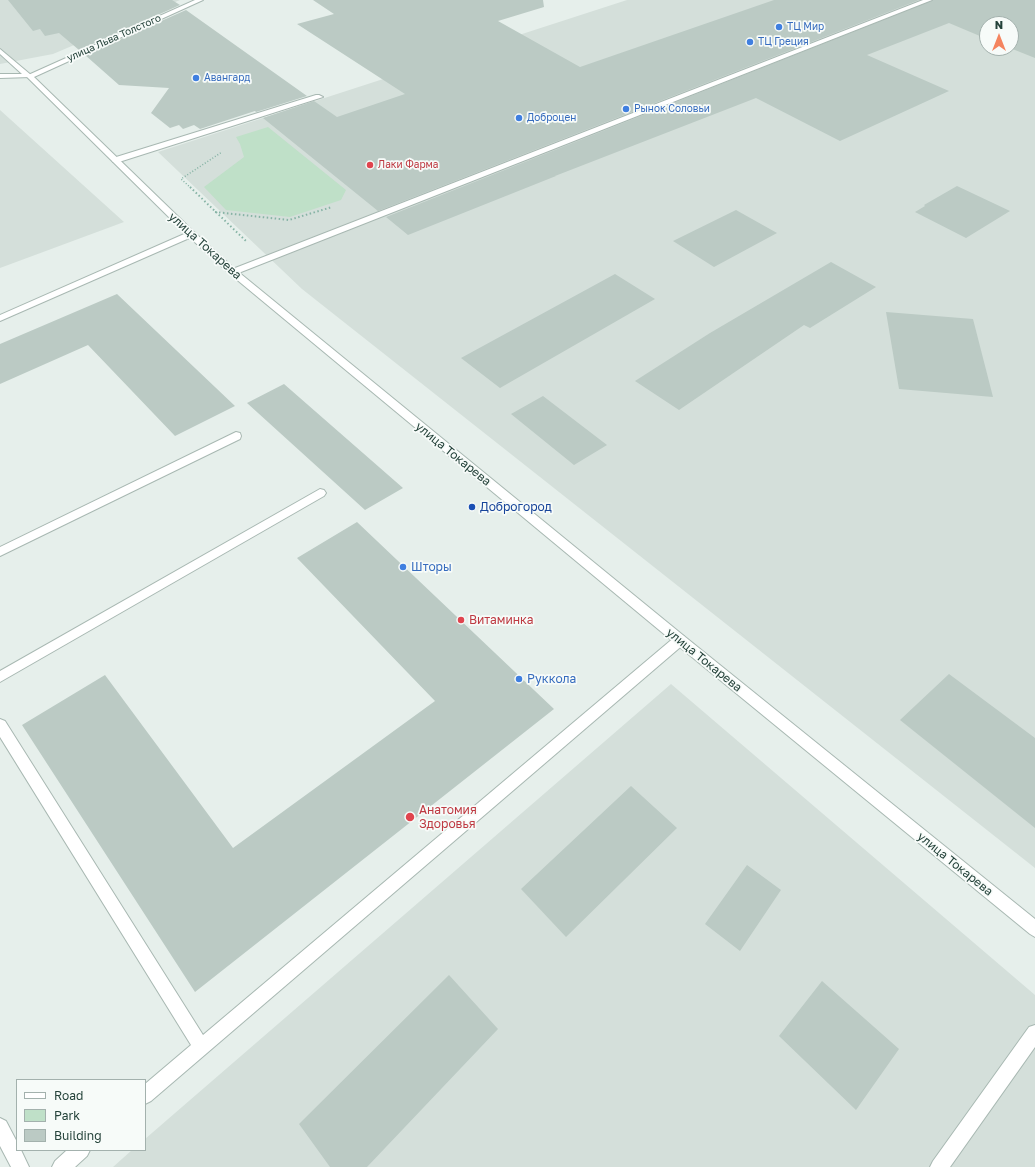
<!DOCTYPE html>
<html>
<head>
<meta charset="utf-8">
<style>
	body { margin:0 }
	#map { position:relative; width:1035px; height:1167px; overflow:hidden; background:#e6efeb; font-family:"Golos Text",sans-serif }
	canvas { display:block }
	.legend { position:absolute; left:16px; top:1079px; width:130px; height:72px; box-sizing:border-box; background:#f7fbf9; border:1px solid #a3b1ad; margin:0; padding:5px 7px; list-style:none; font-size:12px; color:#24423a }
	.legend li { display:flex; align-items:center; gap:8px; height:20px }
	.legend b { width:20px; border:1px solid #a3b1ad }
	.north { position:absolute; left:979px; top:16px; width:40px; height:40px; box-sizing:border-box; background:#f7fbf9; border:1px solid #a3b1ad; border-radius:50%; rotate:0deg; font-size:11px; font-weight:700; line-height:16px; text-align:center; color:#24423a }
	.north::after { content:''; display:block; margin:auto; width:14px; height:18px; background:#f4845f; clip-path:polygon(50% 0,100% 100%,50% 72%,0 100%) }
</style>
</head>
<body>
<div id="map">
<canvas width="1035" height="1167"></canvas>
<ul class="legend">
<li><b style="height:5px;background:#fff"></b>Road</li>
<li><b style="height:11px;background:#bfe0c8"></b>Park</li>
<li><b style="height:11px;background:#bbcac4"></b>Building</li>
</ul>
<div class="north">N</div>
</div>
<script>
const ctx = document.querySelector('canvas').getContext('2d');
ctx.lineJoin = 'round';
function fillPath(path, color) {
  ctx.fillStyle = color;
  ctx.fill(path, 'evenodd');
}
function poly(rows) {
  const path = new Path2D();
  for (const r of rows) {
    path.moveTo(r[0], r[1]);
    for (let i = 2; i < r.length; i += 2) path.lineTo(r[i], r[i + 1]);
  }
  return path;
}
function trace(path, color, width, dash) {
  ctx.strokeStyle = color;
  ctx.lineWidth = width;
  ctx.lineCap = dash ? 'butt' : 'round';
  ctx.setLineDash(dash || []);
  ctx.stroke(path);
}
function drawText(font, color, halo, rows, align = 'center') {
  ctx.font = font + ' "Golos Text",sans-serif';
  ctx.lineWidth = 3.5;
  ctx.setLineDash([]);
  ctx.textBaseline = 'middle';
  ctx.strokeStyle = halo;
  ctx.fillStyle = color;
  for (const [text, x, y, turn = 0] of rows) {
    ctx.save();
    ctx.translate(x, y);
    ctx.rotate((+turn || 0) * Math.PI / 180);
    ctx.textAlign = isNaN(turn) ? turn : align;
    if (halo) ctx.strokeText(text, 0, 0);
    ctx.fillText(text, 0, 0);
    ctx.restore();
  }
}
fillPath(poly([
	[0,0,180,0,53,54,0,64],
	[627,0,1035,0,1035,868,302,289,158,152],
	[987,24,1011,24,1011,48,987,48],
	[0,110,124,222,0,268],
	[671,684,1035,995,1035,1167,113,1167,132,1150,145,1150,145,1139]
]), '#d4dfda');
fillPath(poly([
	[268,127,346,190,341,200,290,217,226,210,204,187,244,157,240,144,236,137]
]), '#bfe0c8');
fillPath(poly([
	[8,0,172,0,180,5,79,50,59,33,45,36,40,29,33,31],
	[313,0,543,0,544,7,498,21,580,67,774,0,919,0,378,211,263,118,314,101,337,117,405,94,297,24,334,14],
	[933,0,1035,0,1035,58,1010,48,1011,48,1011,24,987,24,987,39,949,23,867,55,949,91,840,141,756,98,555,176,556,176,408,235,386,217],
	[186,10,238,47,307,96,256,112,255,111,200,129,194,125,183,129,179,125,170,128,151,113,169,88,119,85,85,55],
	[957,186,1010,211,966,238,915,212,925,206,924,205],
	[736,210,777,233,714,267,673,241],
	[831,262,876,287,810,328,804,325,679,410,635,381,710,333],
	[615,274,655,299,500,388,461,358],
	[117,294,235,406,175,436,88,345,0,384,0,344],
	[886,312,973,319,993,397,899,389],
	[284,384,403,488,365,510,247,403],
	[543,396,607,445,574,465,511,414],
	[357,522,554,709,195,992,22,725,105,675,233,848,435,701,297,558],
	[949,674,1035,738,1035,828,900,720],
	[631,786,677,828,566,937,521,889],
	[747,865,781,890,740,951,705,924],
	[449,975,498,1029,367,1167,330,1167,299,1124],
	[822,981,899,1049,856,1110,779,1036]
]), '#bbcac4');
const service = poly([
	[923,0,932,0,236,274,233,275,229,272,230,270,923,0],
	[316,95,319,95,323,97,119,162,113,162,112,160,113,158,316,95],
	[191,231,195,234,194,236,0,321,0,315,191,231],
	[236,432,240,433,241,436,240,439,0,556,0,547,236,432],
	[320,489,324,490,326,493,324,496,0,682,0,671,320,489],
	[680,635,684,636,686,640,684,644,151,1101,145,1104,145,1084,191,1045,0,737,0,719,5,721,203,1035,676,636,680,635],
	[0,1118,6,1121,17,1142,17,1150,21,1150,29,1167,11,1167,0,1146,0,1118],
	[67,1150,90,1150,87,1156,75,1167,52,1167,55,1161,67,1150]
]);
const minor = poly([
	[0,49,31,75,31,77,0,78,0,74,22,74,0,54,0,49],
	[1035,1025,1035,1047,950,1167,930,1167,933,1161,1029,1027,1035,1025]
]);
const tertiary = poly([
	[195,0,203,0,34,77,194,232,236,270,684,636,1035,919,1035,937,1030,934,676,644,230,274,188,236,26,76,195,0]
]);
trace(service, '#a8b8b2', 2);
trace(minor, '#a8b8b2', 2);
trace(tertiary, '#a8b8b2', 2);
trace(poly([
	[191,188,181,179,222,152]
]), '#86b3a5', 1.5, [1, 2]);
trace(poly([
	[190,187,247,242],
	[215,212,289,220,332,207]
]), '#86b3a5', 2, [1.5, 2.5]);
fillPath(service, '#fff');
fillPath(minor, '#fff');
fillPath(tertiary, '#fff');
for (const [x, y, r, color] of [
	[779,27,4,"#3f7fe0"],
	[750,42,4,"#3f7fe0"],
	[196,78,4,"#3f7fe0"],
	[626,109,4,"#3f7fe0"],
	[519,118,4,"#3f7fe0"],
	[370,165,4,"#e0444e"],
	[472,507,4,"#1a4fb4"],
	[403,567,4,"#3f7fe0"],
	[461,620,4,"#e0444e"],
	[519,679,4,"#3f7fe0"],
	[410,817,5,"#e0444e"]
]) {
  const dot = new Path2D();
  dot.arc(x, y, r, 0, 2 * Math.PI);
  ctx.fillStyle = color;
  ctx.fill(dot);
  trace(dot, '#f7fbf9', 1.5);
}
drawText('10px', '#366cbe', '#f7fbf9', [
	["ТЦ Мир",787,27],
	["ТЦ Греция",758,42],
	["Авангард",204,78],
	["Рынок Соловьи",634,109],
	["Доброцен",527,118]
], 'left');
drawText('10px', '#24423a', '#f7fbf9', [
	["улица Льва Толстого",114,38,-24]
]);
drawText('10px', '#be3a42', '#f7fbf9', [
	["Лаки Фарма",378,165]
], 'left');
drawText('12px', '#24423a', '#f7fbf9', [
	["улица Токарева",205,246,42],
	["улица Токарева",453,454,39],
	["улица Токарева",704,660,39],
	["улица Токарева",955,864,39]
]);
drawText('12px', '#164399', '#f7fbf9', [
	["Доброгород",480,507]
], 'left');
drawText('12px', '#366cbe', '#f7fbf9', [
	["Шторы",411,567],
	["Руккола",527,679]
], 'left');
drawText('12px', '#be3a42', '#f7fbf9', [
	["Витаминка",469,620],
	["Анатомия",419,810],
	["Здоровья",419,824]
], 'left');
</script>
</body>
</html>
